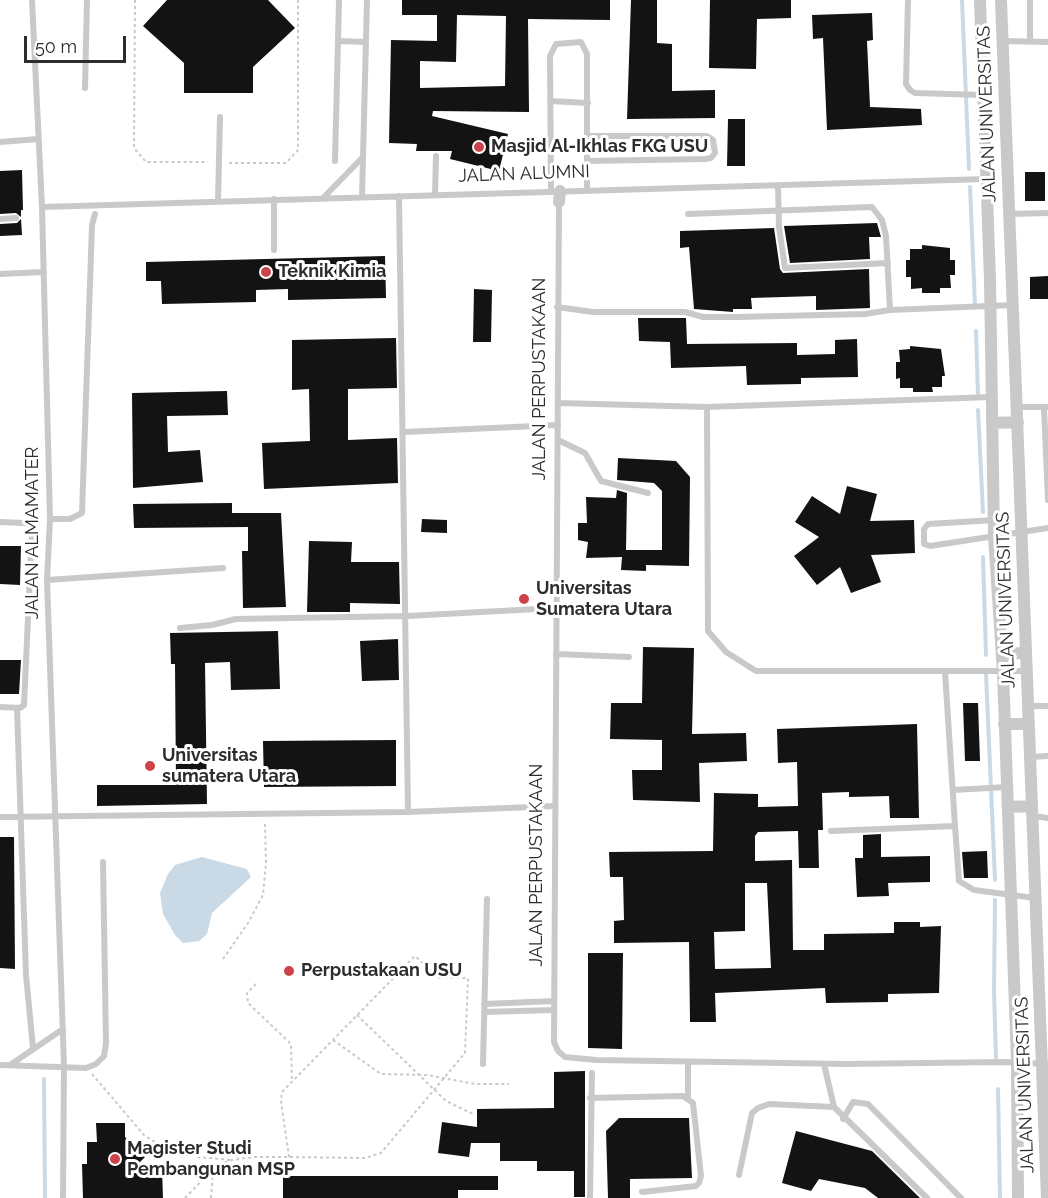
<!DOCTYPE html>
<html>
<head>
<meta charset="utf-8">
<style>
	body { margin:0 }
	#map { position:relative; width:1048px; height:1198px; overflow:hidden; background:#fff; font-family:Raleway,sans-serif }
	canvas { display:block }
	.scale { position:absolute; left:24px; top:36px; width:102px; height:27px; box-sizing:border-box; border:3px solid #2c2c2c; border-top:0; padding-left:8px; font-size:18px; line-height:21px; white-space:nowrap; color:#2c2c2c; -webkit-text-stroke:4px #fff; paint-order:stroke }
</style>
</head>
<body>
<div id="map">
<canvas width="1048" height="1198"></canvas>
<div class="scale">50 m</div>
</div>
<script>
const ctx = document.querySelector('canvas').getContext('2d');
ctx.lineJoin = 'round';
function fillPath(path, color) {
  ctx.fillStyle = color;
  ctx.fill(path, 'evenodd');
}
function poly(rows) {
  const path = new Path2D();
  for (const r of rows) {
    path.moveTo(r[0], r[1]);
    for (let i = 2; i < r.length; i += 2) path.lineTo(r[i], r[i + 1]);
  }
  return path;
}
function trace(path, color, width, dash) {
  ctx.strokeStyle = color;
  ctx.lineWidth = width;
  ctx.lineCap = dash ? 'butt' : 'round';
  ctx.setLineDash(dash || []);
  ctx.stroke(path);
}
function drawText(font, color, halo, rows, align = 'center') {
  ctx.font = font + ' Raleway,sans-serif';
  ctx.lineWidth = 6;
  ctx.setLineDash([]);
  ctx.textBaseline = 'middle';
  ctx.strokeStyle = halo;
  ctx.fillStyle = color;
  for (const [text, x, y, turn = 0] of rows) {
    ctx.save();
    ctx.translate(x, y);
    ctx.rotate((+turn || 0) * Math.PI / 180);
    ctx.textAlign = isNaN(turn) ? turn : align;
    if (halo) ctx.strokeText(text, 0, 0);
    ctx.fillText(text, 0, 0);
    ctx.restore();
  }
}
fillPath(poly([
	[202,857,247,869,251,877,212,913,207,934,199,941,183,943,175,935,163,914,160,893,168,874,175,865]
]), '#c9dae6');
trace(poly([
	[962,0,969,169],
	[970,187,975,305],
	[976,331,978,396],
	[978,410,983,512],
	[983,557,986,655],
	[986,674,995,880],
	[995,900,994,991,996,1058],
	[44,1079,45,1198],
	[998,1089,1000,1198]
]), '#c9dae6', 4);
fillPath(poly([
	[167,0,268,0,295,28,253,67,253,93,184,93,184,63,143,26],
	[402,0,610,0,610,20,528,19,529,112,433,111,432,116,508,134,499,171,450,159,452,151,416,151,417,144,389,143,391,40,437,41,437,15,402,15],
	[457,15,506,16,505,86,420,88,420,61,456,62],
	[631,0,657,0,657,43,672,44,672,91,715,90,715,118,627,119],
	[710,0,791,0,791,18,757,19,756,69,709,68],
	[872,13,873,40,867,41,870,107,921,109,922,125,827,130,823,38,813,39,812,15],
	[728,119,745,119,745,166,727,166],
	[22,170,23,210,21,210,21,217,16,213,0,214,0,171],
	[1025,172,1045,172,1045,201,1025,201],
	[21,219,22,235,0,236,0,224,17,223],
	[877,223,881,237,869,237,870,259,790,263,784,226],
	[774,228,780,269,783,273,869,269,870,308,816,310,816,296,751,298,752,309,733,309,733,312,694,309,689,247,680,248,680,231],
	[922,245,950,248,950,260,955,260,955,275,950,275,951,288,940,288,940,293,922,293,922,288,911,289,911,277,906,277,906,260,910,260,910,249,922,249],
	[385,256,386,298,288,300,288,289,256,290,256,302,162,304,161,281,146,281,146,262],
	[1048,276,1048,299,1030,299,1030,277],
	[474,289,492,290,491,342,473,342],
	[638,318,686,318,687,344,797,343,797,355,835,354,835,340,857,339,858,377,801,378,801,384,747,385,746,366,671,368,670,342,639,341],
	[396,338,397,388,348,389,348,440,397,438,398,483,264,489,262,443,310,441,309,389,292,390,292,340],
	[910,346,941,349,945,376,942,376,942,387,932,387,933,392,913,392,913,388,900,388,900,378,896,379,896,362,900,362,899,350,910,349],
	[227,391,228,415,167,416,168,452,200,450,203,482,133,488,132,393],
	[618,458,676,461,690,477,689,566,646,565,646,571,621,570,622,557,586,558,588,542,578,540,578,523,587,523,586,497,616,498,617,490,627,493,626,550,662,550,662,491,654,483,617,480],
	[847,486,877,494,870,521,914,520,915,553,871,555,881,582,851,593,840,567,817,585,794,556,819,537,795,522,812,496,840,514],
	[232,503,232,513,281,513,286,607,243,608,242,551,248,551,248,527,134,528,133,504],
	[422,519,447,520,447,533,421,532],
	[309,541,352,542,351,562,399,562,400,604,350,603,350,612,307,612],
	[0,546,21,546,20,585,0,584],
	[278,631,280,689,231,690,230,662,205,663,207,804,97,806,97,785,176,785,175,664,171,664,170,633],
	[398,639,399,680,362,681,360,641],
	[643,647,694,648,692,734,746,733,747,761,699,763,700,802,633,800,632,770,662,770,662,740,610,739,611,703,642,703],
	[0,660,21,660,19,694,0,694],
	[963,703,978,703,980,761,965,761],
	[917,724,919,818,890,818,889,796,849,797,849,792,822,793,823,830,818,830,819,868,799,868,798,831,758,832,755,836,755,861,792,860,793,950,824,950,824,934,894,933,894,922,920,922,920,927,941,926,939,993,888,994,888,1002,826,1003,825,988,715,993,716,1022,690,1022,689,942,614,943,614,921,624,920,623,877,610,877,609,852,713,851,714,793,758,794,758,807,798,806,797,762,778,763,777,729],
	[745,883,767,883,771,968,715,969,714,932,745,931],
	[396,740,396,786,264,787,263,741],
	[881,834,881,857,930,856,930,882,888,883,889,896,857,897,855,858,863,858,863,835],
	[0,837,14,837,15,969,0,968],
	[987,851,988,878,964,878,962,852],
	[588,953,623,953,622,1049,588,1048],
	[585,1071,585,1197,574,1197,574,1171,537,1171,537,1161,500,1161,500,1143,471,1143,469,1157,438,1153,442,1122,477,1127,477,1109,554,1108,554,1072],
	[619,1118,689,1118,692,1178,630,1179,630,1198,608,1198,606,1131],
	[96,1123,125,1123,125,1137,145,1157,133,1169,162,1169,163,1198,83,1198,82,1164,87,1164,87,1142,97,1142],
	[796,1131,872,1151,920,1198,878,1198,865,1188,819,1179,811,1191,782,1183],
	[283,1176,498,1176,498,1190,458,1190,458,1198,283,1198]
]), '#131313');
trace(poly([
	[135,0,134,148,146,162,208,162],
	[229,163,286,163,298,150,298,0],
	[223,959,248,923,263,895,266,863,265,824],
	[256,984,247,993,248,1003,291,1044,292,1082],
	[357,1015,446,1101,473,1114],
	[333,1040,381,1074,427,1075,475,1084,509,1084],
	[92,1074,144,1135,158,1144,199,1157,231,1160],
	[185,1198,217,1165,232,1160,253,1157,289,1157,365,1158,381,1153,465,1053,468,978,439,978,415,956,282,1092,281,1101,289,1157,289,1176],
	[211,1198,213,1171]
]), '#c9c9c9', 2, [3, 3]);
trace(poly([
	[32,0,42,207,50,519,47,580,64,1066,63,1198],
	[908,0,906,84,910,90,915,93,983,95],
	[339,41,366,42],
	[1003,41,1048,42],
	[1030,41,1030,0],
	[85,88,87,0],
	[550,101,588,103],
	[0,142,38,139],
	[335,161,339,0],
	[587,161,705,159,711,158,715,153,713,140,707,136,588,136],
	[778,186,779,227,785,268,888,263],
	[551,191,550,56,556,44,581,42,587,54,587,190],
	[435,195,436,156],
	[399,196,408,812],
	[324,197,362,158],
	[362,197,367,0],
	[218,201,220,117],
	[559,202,554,1042,558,1051,565,1057,596,1060,846,1064,1004,1062,1048,1064],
	[42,207,986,179],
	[688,214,872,207,882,220,886,236,890,310],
	[1009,214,1048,213],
	[0,219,16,218],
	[274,250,274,199],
	[0,274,44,272],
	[557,307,593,312,685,312,703,317,737,317,865,314,890,310,1013,305],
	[558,403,707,407,991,397],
	[707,407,708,631,726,652,756,671,1027,671],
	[1017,407,1048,407],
	[1044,407,1048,500],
	[404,432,558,425],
	[558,440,585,453,601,481,648,493],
	[50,519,70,519,82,513,92,225,95,214],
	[995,520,928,524,924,529,924,544,930,546,1048,528],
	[0,522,24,523,30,525,32,531,24,705,20,708,0,707],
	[47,580,223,568],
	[180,628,212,625,236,619,407,616,556,608],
	[556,654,629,657],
	[1028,706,1048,706],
	[17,708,26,975,33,1048],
	[1030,757,1048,756],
	[953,790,1007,787],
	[1033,816,1048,818],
	[0,817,408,812,555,806],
	[955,826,959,881,974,890,1035,898],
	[831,831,955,826,945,672],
	[484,1004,554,1001],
	[484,1012,554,1010],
	[688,1062,688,1098],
	[483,1064,487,899],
	[824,1064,834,1107,927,1198],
	[0,1065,86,1068,96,1064,104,1056,106,1043,103,862],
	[10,1065,63,1029],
	[590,1098,683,1096,693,1103,701,1176,699,1183,696,1186,642,1192],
	[843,1119,853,1102,868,1104,961,1198],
	[739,1175,752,1113,758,1108,769,1104,834,1107],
	[590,1198,592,1073]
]), '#c9c9c9', 6);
trace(poly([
	[980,0,990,279,994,536,1003,672,1017,1062,1018,1198],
	[1001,0,1047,1198],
	[559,202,560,191],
	[992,423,1018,422],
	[1002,654,1026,653],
	[1004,724,1029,724],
	[1008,807,1032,806]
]), '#c9c9c9', 12);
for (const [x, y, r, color] of [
	[479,147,6,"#ce4349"],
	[266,272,6,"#ce4349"],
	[524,599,6,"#ce4349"],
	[150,766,6,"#ce4349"],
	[289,971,6,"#ce4349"],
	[115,1159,6,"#ce4349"]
]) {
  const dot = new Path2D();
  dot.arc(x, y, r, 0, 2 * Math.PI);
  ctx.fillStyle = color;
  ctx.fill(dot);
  trace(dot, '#fff', 2);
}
drawText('18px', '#2c2c2c', '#fff', [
	["JALAN UNIVERSITAS",987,114,-92],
	["JALAN ALUMNI",524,174,-2],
	["JALAN PERPUSTAKAAN",540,379,-90],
	["JALAN ALMAMATER",33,533,-90],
	["JALAN UNIVERSITAS",1006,600,-92],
	["JALAN PERPUSTAKAAN",537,865,-90],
	["JALAN UNIVERSITAS",1025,1085,-92]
]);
drawText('bold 18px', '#2c2c2c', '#fff', [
	["Masjid Al-Ikhlas FKG USU",491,147],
	["Teknik Kimia",278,272],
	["Universitas",536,589],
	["Sumatera Utara",536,610],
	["Universitas",162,756],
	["sumatera Utara",162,777],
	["Perpustakaan USU",301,971],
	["Magister Studi",127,1149],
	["Pembangunan MSP",127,1170]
], 'left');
</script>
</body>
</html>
